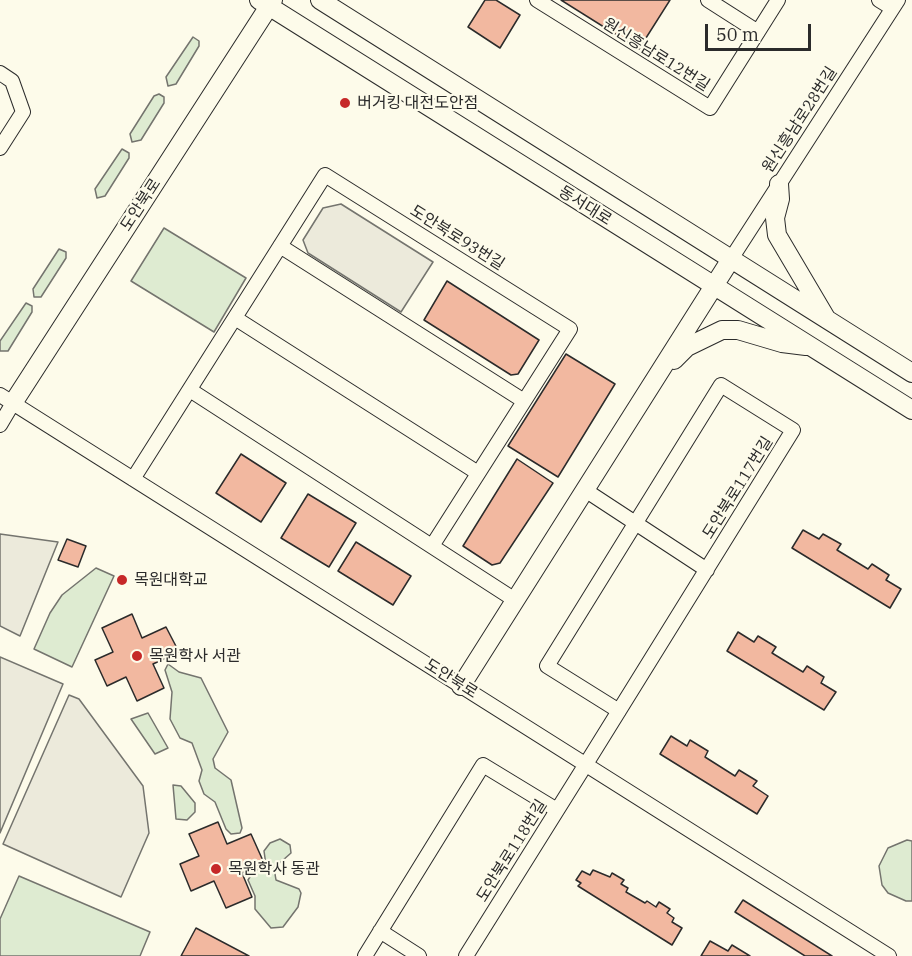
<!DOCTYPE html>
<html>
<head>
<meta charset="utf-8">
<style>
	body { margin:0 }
	#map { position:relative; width:912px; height:956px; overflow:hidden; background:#fdfbea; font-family:"IBM Plex Serif",serif }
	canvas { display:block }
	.scale { position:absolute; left:705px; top:24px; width:106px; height:27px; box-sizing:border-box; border:3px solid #2b2b2b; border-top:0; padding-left:8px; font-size:18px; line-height:21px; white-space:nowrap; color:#2b2b2b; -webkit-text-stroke:4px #fdfbea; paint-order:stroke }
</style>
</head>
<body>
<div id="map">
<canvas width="912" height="956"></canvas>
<div class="scale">50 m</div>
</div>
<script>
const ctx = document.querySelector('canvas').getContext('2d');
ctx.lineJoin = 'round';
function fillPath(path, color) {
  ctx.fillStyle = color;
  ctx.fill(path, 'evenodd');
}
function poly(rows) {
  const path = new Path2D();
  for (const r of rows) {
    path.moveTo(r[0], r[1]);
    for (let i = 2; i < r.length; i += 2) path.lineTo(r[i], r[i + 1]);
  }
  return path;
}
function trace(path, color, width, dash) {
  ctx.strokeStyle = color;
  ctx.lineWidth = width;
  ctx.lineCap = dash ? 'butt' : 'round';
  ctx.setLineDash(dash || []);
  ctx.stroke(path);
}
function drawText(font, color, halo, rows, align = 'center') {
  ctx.font = font + ' "IBM Plex Serif","Noto Sans KR",serif';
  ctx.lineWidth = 4.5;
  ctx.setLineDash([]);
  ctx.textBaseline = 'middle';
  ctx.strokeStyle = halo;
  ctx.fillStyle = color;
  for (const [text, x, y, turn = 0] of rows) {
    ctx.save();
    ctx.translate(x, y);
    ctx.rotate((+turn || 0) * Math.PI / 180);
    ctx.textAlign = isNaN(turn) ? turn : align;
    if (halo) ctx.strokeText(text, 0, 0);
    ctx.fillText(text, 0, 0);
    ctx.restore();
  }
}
const green = poly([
	[193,37,199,41,199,46,176,84,168,86,166,77,193,37],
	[159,94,164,97,164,103,141,140,132,142,130,134,154,96,159,94],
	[122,149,129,153,129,158,105,196,97,198,95,189,122,149],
	[164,228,246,278,214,332,131,281,164,228],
	[59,249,66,252,66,258,41,297,34,297,33,289,59,249],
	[26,303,32,306,32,312,8,351,0,351,0,341,26,303],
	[96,568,114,576,72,667,34,649,50,613,62,595,96,568],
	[168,664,179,672,201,678,228,732,213,759,215,768,231,780,242,828,240,833,231,834,226,829,215,802,204,794,199,781,202,770,192,743,180,738,170,719,172,692,165,670,168,664],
	[148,713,168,748,155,754,131,719,148,713],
	[173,785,181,786,195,803,195,812,187,820,176,819,173,785],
	[280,839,290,845,291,853,274,868,276,880,299,889,301,893,298,907,283,927,271,928,255,909,255,896,248,880,253,872,266,865,264,851,270,843,280,839],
	[907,840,912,841,912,901,906,901,888,893,882,885,879,866,888,848,907,840],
	[19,876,150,932,140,956,0,956,0,919,19,876]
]);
fillPath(green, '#deebd1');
trace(green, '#74746e', 1.5);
const parking = poly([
	[341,204,433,262,401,312,308,253,303,240,323,208,341,204],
	[0,534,58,542,20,636,0,626,0,534],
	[0,657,63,684,0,833,0,657],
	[69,695,79,699,143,786,149,833,121,897,3,844,69,695]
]);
fillPath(parking, '#eceadb');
trace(parking, '#74746e', 1.5);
const building = poly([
	[485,0,496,0,520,15,500,48,468,27,485,0],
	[561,0,670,0,639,49,561,0],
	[447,281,539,340,518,374,511,375,424,320,447,281],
	[566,354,615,384,558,477,508,446,566,354],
	[241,454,286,483,261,522,216,493,241,454],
	[517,459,553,483,500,563,492,565,463,546,517,459],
	[308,494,356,523,329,567,281,538,308,494],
	[803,530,819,539,823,534,841,544,837,550,868,569,872,564,889,575,886,580,901,589,890,608,792,548,803,530],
	[67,539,86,546,78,567,58,560,67,539],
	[356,542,411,576,393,605,338,571,356,542],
	[132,614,142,638,166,627,179,652,153,664,164,688,137,701,126,677,107,686,95,660,113,652,102,628,132,614],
	[738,632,754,642,758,636,776,647,772,653,803,672,807,666,824,677,821,683,836,692,824,710,727,651,738,632],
	[671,736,687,746,690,740,708,751,705,757,735,776,739,770,757,781,753,786,768,796,757,814,660,754,671,736],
	[218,822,227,844,251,834,264,863,242,873,252,897,226,908,214,881,191,891,180,864,199,856,189,834,218,822],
	[593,870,610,877,612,873,624,880,621,884,628,888,626,892,645,903,647,901,656,907,659,902,670,909,667,913,674,918,672,922,682,928,672,945,578,886,581,883,576,880,582,871,590,875,593,870],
	[743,900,832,956,805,956,735,912,743,900],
	[196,928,249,956,181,956,196,928],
	[710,941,728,951,732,945,750,956,701,956,710,941]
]);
fillPath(building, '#f2b8a0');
trace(building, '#2b2b2b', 1.5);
const street = poly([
	[537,0,710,108,778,0],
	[708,0,758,32],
	[879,0,892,8],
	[0,73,12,81,23,112,0,148],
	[280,246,524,401],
	[731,259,898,0],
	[235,318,478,473],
	[190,390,515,600],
	[0,395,889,956],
	[0,425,13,403],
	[133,479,325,175,570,329,432,546],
	[585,490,707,570],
	[380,931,419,956],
	[365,956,483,765,557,810],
	[466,956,586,764,793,430,721,385,547,666,619,711]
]);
const secondary = poly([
	[259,0,912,410],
	[320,0,912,373],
	[779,184,780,199,775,218,777,235,826,318],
	[674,360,687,347,722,330,738,330,782,343,806,346],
	[13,403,273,0],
	[461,686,731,259]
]);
trace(street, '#2b2b2b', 16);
trace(secondary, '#2b2b2b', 20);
trace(street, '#fdfbea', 14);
trace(secondary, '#fdfbea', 18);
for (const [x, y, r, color] of [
	[345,103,6,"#c62828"],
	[122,580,6,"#c62828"],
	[137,656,6,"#c62828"],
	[216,869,6,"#c62828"]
]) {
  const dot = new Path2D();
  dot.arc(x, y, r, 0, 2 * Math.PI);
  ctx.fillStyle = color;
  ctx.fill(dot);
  trace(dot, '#fdfbea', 2);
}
drawText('16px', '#2b2b2b', '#fdfbea', [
	["원신흥남로12번길",656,55,32],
	["원신흥남로28번길",800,120,-57],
	["도안북로",141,205,-57],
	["동서대로",585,206,32],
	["도안북로93번길",457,238,32],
	["도안북로117번길",738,488,-58],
	["도안북로",451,679,32],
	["도안북로118번길",512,851,-58]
]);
drawText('16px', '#2b2b2b', '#fdfbea', [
	["버거킹 대전도안점",357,103],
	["목원대학교",134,580],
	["목원학사 서관",149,656],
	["목원학사 동관",228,869]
], 'left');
</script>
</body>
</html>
